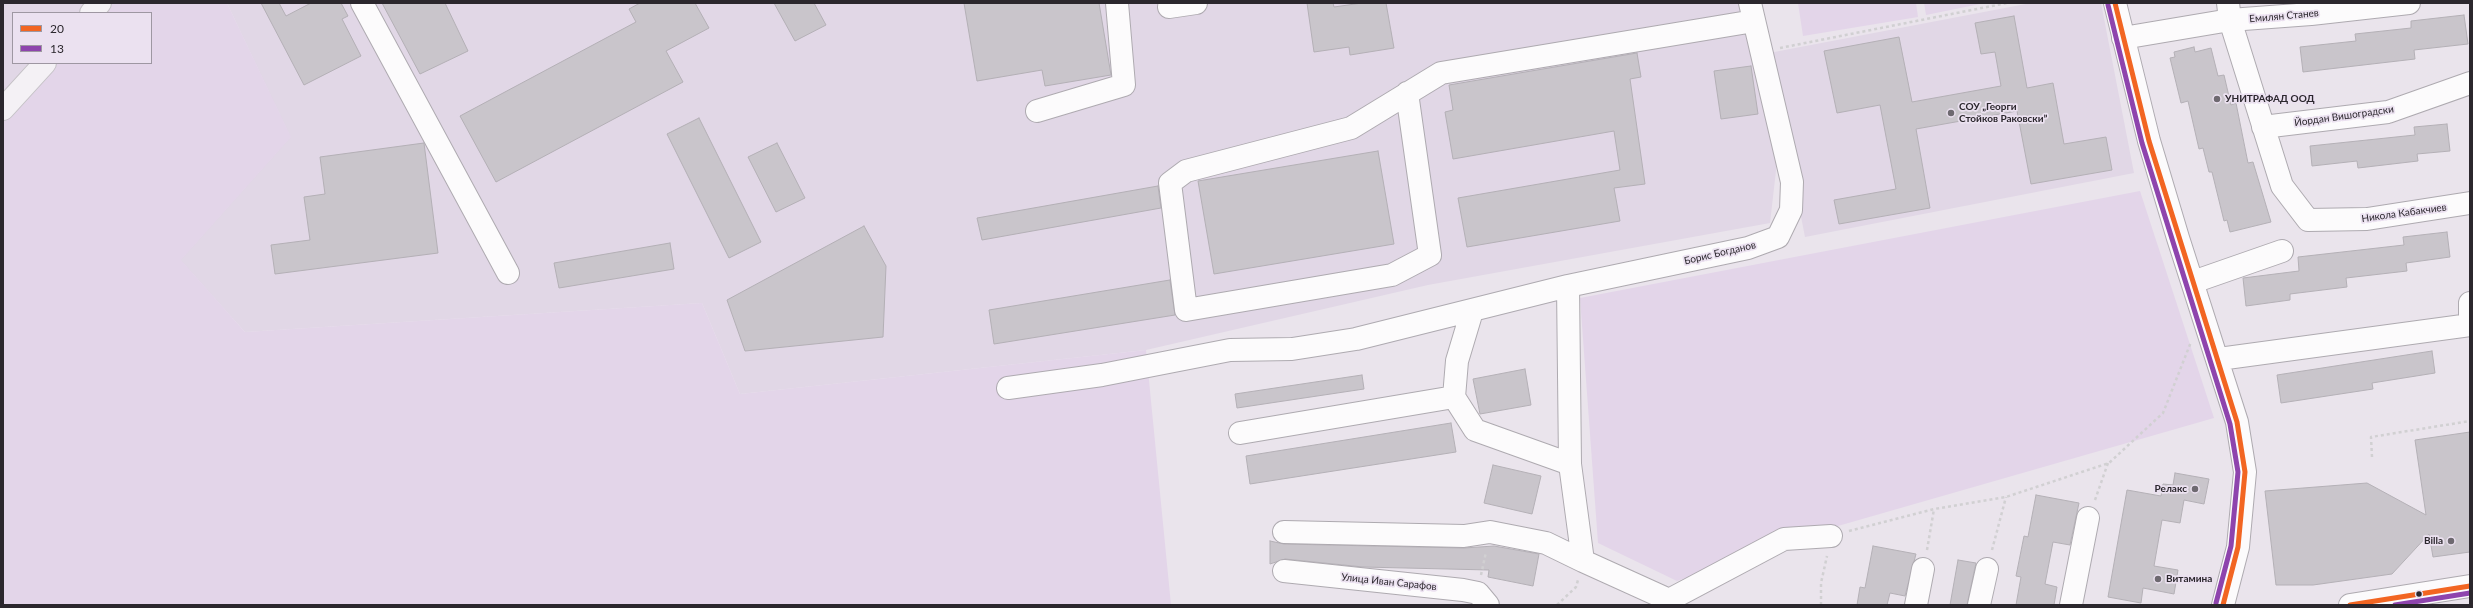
<!DOCTYPE html>
<html>
<head>
<meta charset="utf-8">
<style>
	body { margin:0 }
	#map { position:relative; width:2473px; height:608px; overflow:hidden; background:#eae4ec; font-family:Lato,sans-serif }
	canvas { display:block }
	.frame { position:absolute; inset:0; border:4px solid #2b272d; pointer-events:none }
	.legend { position:absolute; left:12px; top:12px; width:140px; height:52px; box-sizing:border-box; background:#ebe1f0; border:1px solid #9e97a2; margin:0; padding:5px 7px; list-style:none; font-size:12px; color:#2b272d }
	.legend li { display:flex; align-items:center; gap:8px; height:20px }
	.legend b { width:20px; border:1px solid #9e97a2 }
</style>
</head>
<body>
<div id="map">
<canvas width="2473" height="608"></canvas>
<div class="frame"></div>
<ul class="legend">
<li><b style="height:5px;background:#f26522"></b>20</li>
<li><b style="height:5px;background:#8e44ad"></b>13</li>
</ul>
</div>
<script>
const ctx = document.querySelector('canvas').getContext('2d');
ctx.lineJoin = 'round';
function fillPath(path, color) {
  ctx.fillStyle = color;
  ctx.fill(path, 'evenodd');
}
function poly(rows) {
  const path = new Path2D();
  for (const r of rows) {
    path.moveTo(r[0], r[1]);
    for (let i = 2; i < r.length; i += 2) path.lineTo(r[i], r[i + 1]);
  }
  return path;
}
function trace(path, color, width, dash) {
  ctx.strokeStyle = color;
  ctx.lineWidth = width;
  ctx.lineCap = dash ? 'butt' : 'round';
  ctx.setLineDash(dash || []);
  ctx.stroke(path);
}
function drawText(font, color, halo, rows, align = 'center') {
  ctx.font = font + ' Lato,sans-serif';
  ctx.lineWidth = 3.5;
  ctx.setLineDash([]);
  ctx.textBaseline = 'middle';
  ctx.strokeStyle = halo;
  ctx.fillStyle = color;
  for (const [text, x, y, turn = 0] of rows) {
    ctx.save();
    ctx.translate(x, y);
    ctx.rotate((+turn || 0) * Math.PI / 180);
    ctx.textAlign = isNaN(turn) ? turn : align;
    if (halo) ctx.strokeText(text, 0, 0);
    ctx.fillText(text, 0, 0);
    ctx.restore();
  }
}
fillPath(poly([
	[3,3,100,3,91,13,13,13,13,63,45,63,3,109],
	[227,3,1741,3,1777,162,1770,223,1428,285,1146,350,740,394,702,303,245,332,180,260,290,137],
	[2031,3,2101,3,2134,173,1805,237,1769,53]
]), '#e1d7e6');
fillPath(poly([
	[100,3,227,3,291,137,181,260,245,332,702,303,740,394,1146,350,1171,605,3,605,3,109,45,63,151,63,151,13,91,13],
	[1798,3,1916,3,1918,17,1803,36],
	[1924,3,1985,3,1926,15],
	[2140,191,2214,418,1824,530,1677,581,1598,543,1580,298]
]), '#e3d5e9');
const building = poly([
	[261,3,279,3,286,16,311,3,341,3,348,16,342,19,361,56,304,85,261,3],
	[382,3,445,3,468,51,420,74,382,3],
	[640,3,695,3,709,28,666,51,683,82,496,182,460,116,636,22,629,9,640,3],
	[774,3,814,3,826,25,795,41,774,3],
	[964,3,1099,3,1111,75,1045,86,1042,70,977,81,964,3],
	[1307,3,1333,3,1334,7,1362,3,1386,3,1394,48,1350,55,1349,47,1314,52,1307,3],
	[2464,15,2468,44,2414,50,2415,59,2303,72,2300,47,2356,41,2355,34,2411,28,2411,21,2464,15],
	[2014,16,2027,88,2053,83,2064,144,2106,137,2112,170,2031,184,2017,111,1916,129,1930,208,1839,224,1834,200,1896,189,1880,105,1837,113,1824,51,1899,37,1912,102,2001,86,1995,52,1981,54,1975,23,2014,16],
	[2194,47,2195,52,2211,48,2218,76,2224,75,2231,105,2236,103,2248,163,2253,162,2271,222,2230,232,2227,220,2224,221,2212,172,2209,172,2203,148,2199,149,2188,101,2181,103,2170,58,2175,57,2174,52,2194,47],
	[1637,53,1641,77,1630,79,1645,184,1614,188,1620,221,1467,247,1458,198,1620,170,1614,131,1453,159,1445,112,1453,110,1449,85,1637,53],
	[1751,66,1758,114,1721,119,1714,71,1751,66],
	[699,118,761,242,729,258,667,134,699,118],
	[2447,124,2450,151,2417,154,2418,161,2358,168,2357,161,2312,166,2310,146,2415,135,2414,127,2447,124],
	[424,143,438,253,275,274,271,245,310,240,304,197,325,194,320,157,424,143],
	[777,143,805,198,776,212,748,157,777,143],
	[1378,151,1394,244,1214,274,1198,181,1378,151],
	[1158,186,1161,208,982,240,977,218,1158,186],
	[864,226,886,266,883,337,745,351,727,300,864,226],
	[2447,232,2450,257,2406,263,2407,271,2346,278,2347,287,2290,294,2290,300,2246,306,2243,278,2299,271,2298,257,2404,245,2403,237,2447,232],
	[670,243,674,269,559,288,554,263,670,243],
	[1170,280,1175,315,994,344,989,310,1170,280],
	[2432,351,2435,373,2372,383,2373,389,2281,403,2277,375,2432,351],
	[1525,369,1531,405,1480,414,1473,379,1525,369],
	[1362,375,1364,389,1237,408,1235,394,1362,375],
	[1451,423,1456,452,1250,484,1246,456,1451,423],
	[2470,432,2470,552,2433,557,2429,534,2392,574,2313,585,2276,585,2265,491,2367,483,2426,515,2415,440,2470,432],
	[1493,465,1541,476,1532,514,1484,503,1493,465],
	[2175,473,2209,479,2204,504,2184,500,2180,523,2162,520,2154,566,2178,570,2174,594,2143,588,2141,603,2108,597,2127,490,2161,496,2163,484,2173,485,2175,473],
	[2036,495,2079,503,2070,545,2053,542,2045,584,2057,587,2054,605,2016,605,2021,577,2016,576,2024,536,2028,537,2036,495],
	[1270,541,1284,544,1464,548,1494,546,1539,554,1533,586,1488,577,1489,570,1363,567,1285,559,1270,564,1270,541],
	[1873,546,1916,554,1905,596,1890,593,1887,605,1857,605,1860,587,1865,588,1873,546],
	[1958,560,1976,563,1967,605,1950,605,1958,560]
]);
fillPath(building, '#c9c5cb');
trace(building, '#b4b0b6', 1);
const minor = poly([
	[362,3,508,273],
	[2115,3,2149,141,2178,238,2237,422,2245,472,2238,547,2223,605],
	[2228,3,2230,20,2282,186,2308,220,2367,219,2470,203],
	[1169,7,1196,3],
	[2123,38,2230,20,2311,14,2409,3],
	[1407,93,1430,255,1392,275,1186,310,1170,183,1186,171,1351,128,1441,73,1754,21],
	[1037,111,1124,85,1117,3],
	[2263,127,2388,112,2470,83],
	[2193,282,2282,251],
	[1568,286,1570,464],
	[1472,311,1457,361,1454,397,1475,430,1570,464,1583,561,1669,600,1670,605],
	[2219,359,2470,325,2470,303],
	[1008,388,1102,375,1230,350,1292,349,1356,339,1568,286,1748,248,1778,237,1791,210,1792,182,1750,3],
	[1240,433,1454,397],
	[1284,532,1464,536,1490,532,1546,543,1583,561],
	[1284,571,1463,590,1478,593,1488,605],
	[1669,600,1784,539,1831,536],
	[1916,605,1923,569],
	[1979,605,1987,569],
	[2071,605,2088,518],
	[2350,605,2470,586]
]);
const major = poly([
	[91,13,100,3],
	[3,109,45,63]
]);
trace(minor, '#aeaab0', 24);
trace(major, '#c5c2c6', 24);
trace(poly([
	[1780,48,2007,3],
	[2372,457,2371,437,2470,421],
	[2095,500,2108,463],
	[1849,531,1934,509,2006,497,2109,463,2163,413,2191,342],
	[1927,550,1934,509],
	[1992,550,2006,497],
	[1481,575,1486,552],
	[1557,605,1576,587,1578,580],
	[1821,605,1821,583,1827,556]
]), '#d1d0d2', 2.5, [3, 3]);
trace(minor, '#fcfbfc', 22);
trace(major, '#f4f1f5', 22);
trace(poly([
	[2115,3,2149,141,2237,422,2245,472,2238,547,2223,605],
	[2350,605,2470,586]
]), '#f26522', 5);
trace(poly([
	[2108,5,2142,143,2230,424,2238,472,2231,546,2216,603],
	[2395,605,2470,593]
]), '#8e44ad', 5);
for (const [x, y, r, color] of [
	[2217,99,4,"#6e6970"],
	[1951,113,4,"#6e6970"],
	[2195,489,4,"#6e6970"],
	[2451,541,4,"#6e6970"],
	[2158,579,4,"#6e6970"],
	[2419,594,3.5,"#2b272d"]
]) {
  const dot = new Path2D();
  dot.arc(x, y, r, 0, 2 * Math.PI);
  ctx.fillStyle = color;
  ctx.fill(dot);
  trace(dot, '#ebe1f0', 1.5);
}
drawText('10px', '#2b272d', '#ebe1f0', [
	["Емилян Станев",2284,16,-5],
	["Йордан Вишоградски",2344,116,-8],
	["Никола Кабакчиев",2404,213,-8],
	["Борис Богданов",1720,253,-13],
	["Улица Иван Сарафов",1389,582,6]
]);
drawText('bold 10px', '#2b272d', '#ebe1f0', [
	["УНИТРАФАД ООД",2225,99],
	["СОУ „Георги",1959,107],
	["Стойков Раковски”",1959,119],
	["Релакс",2187,489,"right"],
	["Billa",2443,541,"right"],
	["Витамина",2166,579]
], 'left');
</script>
</body>
</html>
